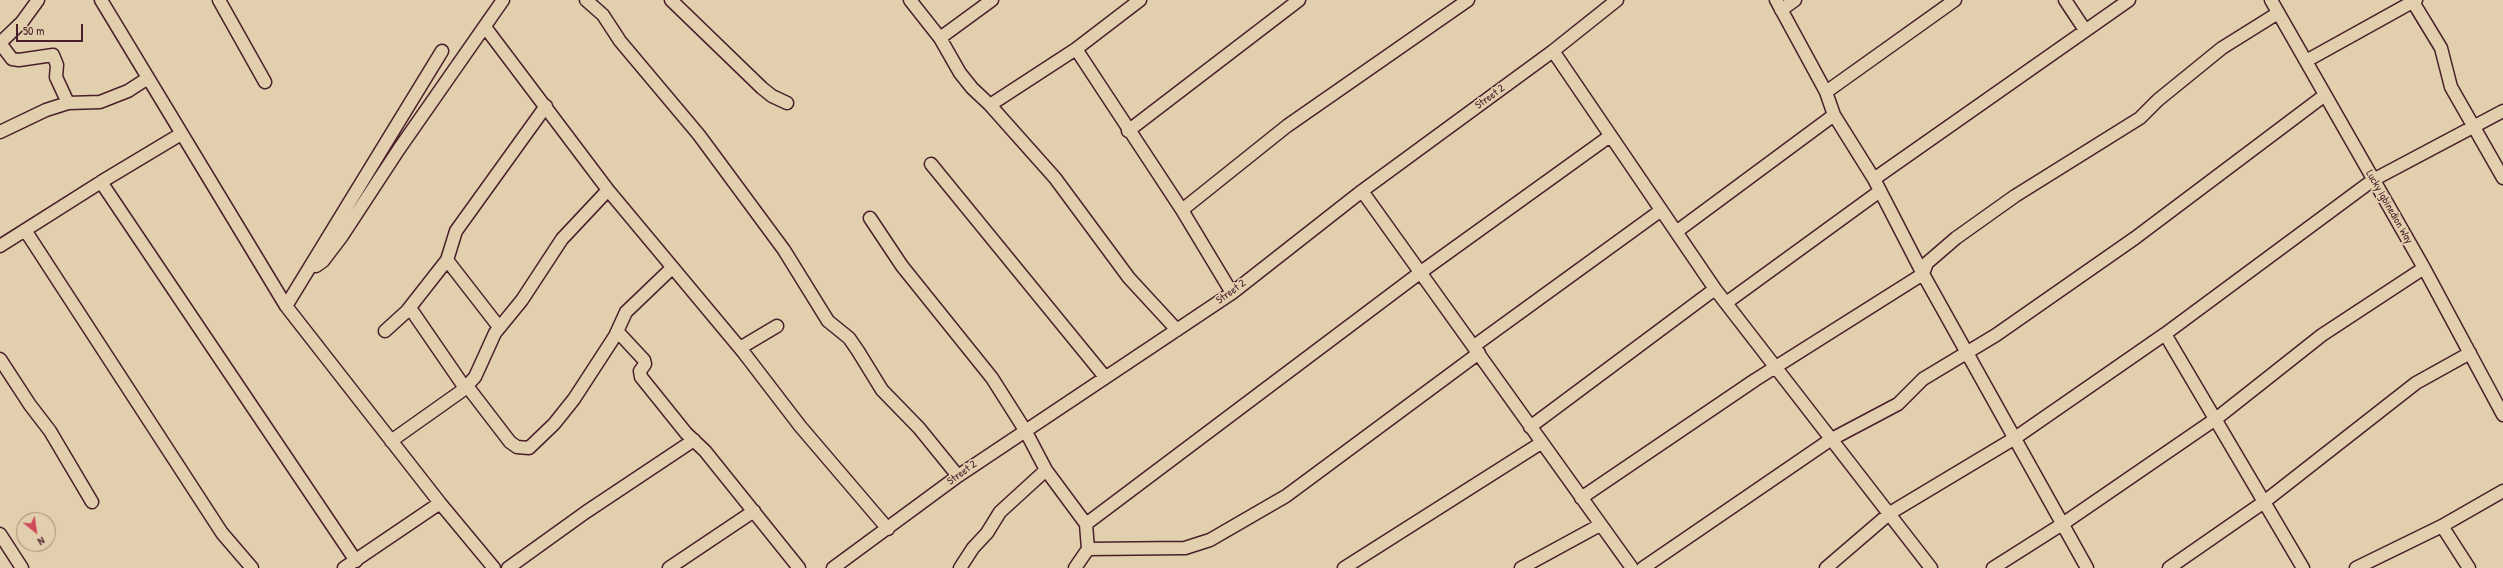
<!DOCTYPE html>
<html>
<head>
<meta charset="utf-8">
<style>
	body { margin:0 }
	#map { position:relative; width:2503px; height:568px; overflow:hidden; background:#e1cfad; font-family:"Patrick Hand",sans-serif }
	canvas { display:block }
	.north { position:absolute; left:16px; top:512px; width:40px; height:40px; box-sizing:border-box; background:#e1cfad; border:1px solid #a58979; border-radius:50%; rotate:150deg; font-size:11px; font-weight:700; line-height:16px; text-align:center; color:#4a1f2b }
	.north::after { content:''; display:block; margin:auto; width:14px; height:18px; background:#d1495b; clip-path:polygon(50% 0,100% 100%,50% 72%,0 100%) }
	.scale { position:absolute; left:16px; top:24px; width:67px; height:18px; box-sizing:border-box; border:2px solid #4a1f2b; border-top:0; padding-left:5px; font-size:12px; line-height:14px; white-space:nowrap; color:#4a1f2b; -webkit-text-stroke:3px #e1cfad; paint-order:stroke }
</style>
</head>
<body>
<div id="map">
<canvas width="2503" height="568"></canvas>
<div class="north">N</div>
<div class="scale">50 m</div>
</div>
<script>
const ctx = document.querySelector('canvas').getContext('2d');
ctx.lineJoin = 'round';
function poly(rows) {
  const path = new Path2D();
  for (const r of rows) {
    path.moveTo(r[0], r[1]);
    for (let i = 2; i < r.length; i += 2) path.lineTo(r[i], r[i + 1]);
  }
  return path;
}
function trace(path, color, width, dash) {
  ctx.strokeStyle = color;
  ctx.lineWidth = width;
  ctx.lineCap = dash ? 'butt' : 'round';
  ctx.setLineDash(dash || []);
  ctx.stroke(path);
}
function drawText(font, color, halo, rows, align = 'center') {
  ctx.font = font + ' "Patrick Hand",sans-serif';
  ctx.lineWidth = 3.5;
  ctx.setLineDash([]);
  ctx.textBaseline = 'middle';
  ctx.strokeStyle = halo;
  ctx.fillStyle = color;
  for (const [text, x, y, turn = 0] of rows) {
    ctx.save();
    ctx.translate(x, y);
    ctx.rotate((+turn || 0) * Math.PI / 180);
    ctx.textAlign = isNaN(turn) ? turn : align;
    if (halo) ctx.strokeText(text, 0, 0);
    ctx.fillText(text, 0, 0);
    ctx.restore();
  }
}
const minor = poly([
	[101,0,286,306,440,503,494,568],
	[219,0,265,82],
	[586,0,603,15,620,41,699,135,784,250,828,321,849,338,858,351,882,390,919,428,958,476],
	[671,0,762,88,772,96,787,103],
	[910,0,940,38,960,73,972,88,990,105,1055,178,1129,278,1177,330],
	[1776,0,1826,92,1834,115,1874,179,1923,274,2087,568],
	[2065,0,2085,30],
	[2271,0,2424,268,2503,415],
	[2413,2,2441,48,2451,87,2503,178],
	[1781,10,1795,0],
	[485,27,608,190],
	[940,38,992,0],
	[0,43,12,59,19,60,53,55,57,65,56,77,68,103],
	[0,43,22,22,38,0],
	[1076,49,1182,210,1232,293],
	[1553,51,1715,289,1931,568],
	[2306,61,2416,0],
	[1826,92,1955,0],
	[990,105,1076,49,1140,0],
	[1128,131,1299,0],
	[0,132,46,110,68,103,100,102,128,91,148,78],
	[931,164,1105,377],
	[1874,179,2129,0],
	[101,182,356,561],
	[1362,191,1632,568],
	[1182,210,1287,126,1468,0],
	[870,218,902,266,992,378,1025,430,1046,470,1086,524,1088,549],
	[25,230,222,533,252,568],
	[1676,232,1834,115],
	[0,246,101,182,181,134],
	[313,265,316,266,323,261,342,236,399,149,503,0],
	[1726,303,1880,191],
	[286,306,442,51],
	[410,308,465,388],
	[499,327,447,260,456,231,546,106],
	[385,331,407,311,447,260],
	[618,332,644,360,645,364,640,371,641,377,686,433,705,451,799,568],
	[2165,334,2303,568],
	[1474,346,1660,211],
	[740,348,777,326],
	[0,359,30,405,50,431,92,502],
	[467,386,510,442,517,447,529,448,554,424,574,399,615,336,626,312,672,268],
	[1530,427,1715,289],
	[391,441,463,390,475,377,495,333,522,300,562,239,608,190,744,353,800,426,888,529],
	[1581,498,1755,380,1923,274,1927,263,1956,238,2015,196,2140,118,2158,100,2222,48,2278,13],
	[1086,524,1421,272,1610,136],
	[2442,526,2469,568],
	[0,534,22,568],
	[344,568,440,503],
	[508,568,586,512,694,440],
	[669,568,754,511],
	[833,568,958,476,1232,293,1362,191,1553,51,1617,0],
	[960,568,973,548,987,533,1000,512,1046,470],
	[1075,568,1088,549,1185,548,1210,540,1286,496,1479,353],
	[1344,568,1541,443],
	[1521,568,1600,525],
	[1643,568,1830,440,1898,404,1923,379,1996,335,2135,238,2325,95],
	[1826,568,1890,513,2015,438,2165,334,2373,180,2503,111],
	[1993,568,2064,523,2217,418,2322,335,2424,268],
	[2169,568,2264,502,2416,383,2470,353],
	[2356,568,2442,526,2503,491]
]);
trace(minor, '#4a1f2b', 15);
trace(minor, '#e1cfad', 12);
drawText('11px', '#4a1f2b', '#e1cfad', [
	["Street 2",1490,97,-36],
	["Lucky Igbinedion Way",2389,207,60],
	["Street 2",1231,292,-36],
	["Street 2",962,473,-36]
]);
</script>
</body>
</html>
